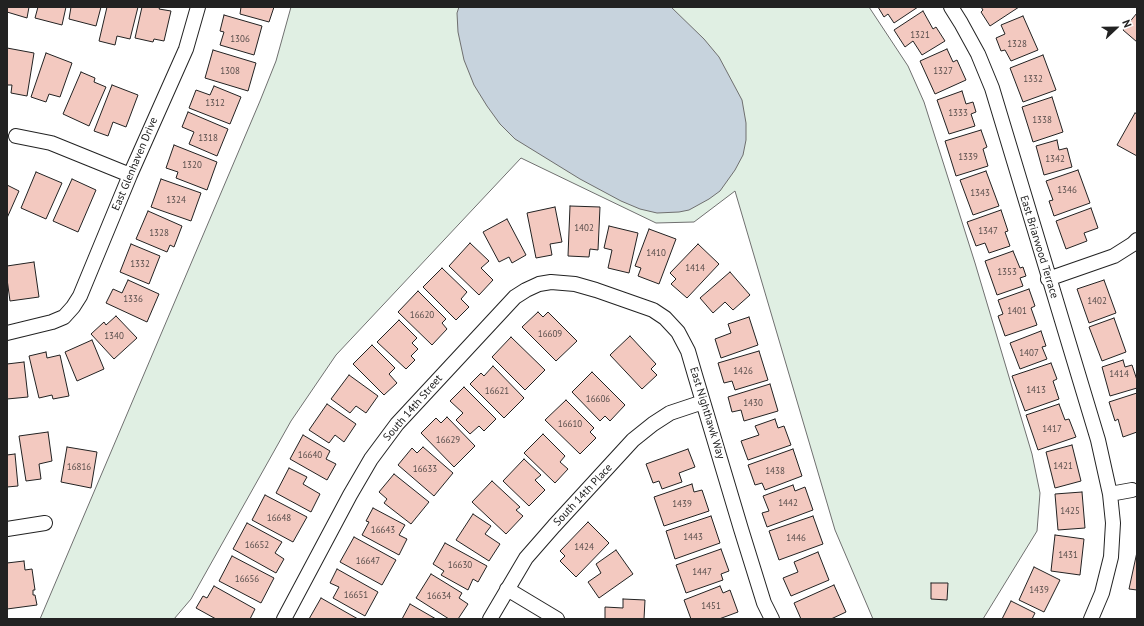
<!DOCTYPE html>
<html>
<head>
<meta charset="utf-8">
<style>
	body { margin:0 }
	#map { position:relative; width:1144px; height:626px; overflow:hidden; background:#fff; font-family:"PT Sans",sans-serif }
	canvas { display:block }
	.frame { position:absolute; inset:0; border:8px solid #222; pointer-events:none }
	.north { position:absolute; left:1096px; top:8px; width:40px; height:40px; -webkit-text-stroke:3px #fff; paint-order:stroke; rotate:68deg; font-size:11px; font-weight:700; line-height:16px; text-align:center; color:#222 }
	.north::after { content:''; display:block; margin:auto; width:14px; height:18px; background:#222; clip-path:polygon(50% 0,100% 100%,50% 72%,0 100%) }
</style>
</head>
<body>
<div id="map">
<canvas width="1144" height="626"></canvas>
<div class="frame"></div>
<div class="north">N</div>
</div>
<script>
const ctx = document.querySelector('canvas').getContext('2d');
ctx.lineJoin = 'round';
function fillPath(path, color) {
  ctx.fillStyle = color;
  ctx.fill(path, 'evenodd');
}
function poly(rows) {
  const path = new Path2D();
  for (const r of rows) {
    path.moveTo(r[0], r[1]);
    for (let i = 2; i < r.length; i += 2) path.lineTo(r[i], r[i + 1]);
  }
  return path;
}
function trace(path, color, width, dash) {
  ctx.strokeStyle = color;
  ctx.lineWidth = width;
  ctx.lineCap = dash ? 'butt' : 'round';
  ctx.setLineDash(dash || []);
  ctx.stroke(path);
}
function drawText(font, color, halo, rows, align = 'center') {
  ctx.font = font + ' "PT Sans",sans-serif';
  ctx.lineWidth = 3;
  ctx.setLineDash([]);
  ctx.textBaseline = 'middle';
  ctx.strokeStyle = halo;
  ctx.fillStyle = color;
  for (const [text, x, y, turn = 0] of rows) {
    ctx.save();
    ctx.translate(x, y);
    ctx.rotate((+turn || 0) * Math.PI / 180);
    ctx.textAlign = isNaN(turn) ? turn : align;
    if (halo) ctx.strokeText(text, 0, 0);
    ctx.fillText(text, 0, 0);
    ctx.restore();
  }
}
const green = poly([
	[291,7,869,7,908,66,924,102,975,263,1032,454,1040,493,1037,531,983,619,873,619,835,530,735,191,694,222,656,223,521,158,336,355,291,421,191,599,174,619,40,619,260,101,276,61,291,7]
]);
fillPath(green, '#e0efe3');
trace(green, '#6f6f6f', 1);
const water = poly([
	[459,7,671,7,704,39,719,57,742,100,746,123,746,140,743,155,735,170,720,191,709,199,689,210,679,212,657,213,640,209,621,201,580,179,515,139,500,124,487,106,474,85,464,60,458,32,457,13,459,7]
]);
fillPath(water, '#c7d3dd');
trace(water, '#6f6f6f', 1);
const building = poly([
	[7,7,29,7,27,18,7,12,7,7],
	[38,7,66,7,62,25,35,18,38,7],
	[71,7,101,7,96,26,69,19,71,7],
	[107,7,138,7,130,39,117,36,115,45,99,41,107,7],
	[142,7,160,7,159,9,171,11,164,41,154,39,153,42,135,38,142,7],
	[240,7,274,7,269,22,240,14,241,7,240,7],
	[878,7,918,7,894,23,888,14,884,17,878,7],
	[981,7,1019,7,990,26,981,12,983,10,981,7],
	[923,11,933,29,936,27,945,41,922,55,913,41,905,47,894,30,923,11],
	[1137,13,1137,42,1123,30,1137,13],
	[224,15,262,26,254,55,220,45,224,32,220,31,224,15],
	[1023,16,1038,50,1011,61,1005,50,1001,51,996,38,1005,34,1001,25,1023,16],
	[7,48,34,53,27,96,11,93,12,85,7,85,7,48],
	[947,49,953,62,957,60,966,80,935,94,920,61,947,49],
	[213,50,256,63,248,91,205,78,213,50],
	[46,53,72,63,60,97,49,94,46,102,31,97,46,53],
	[1043,55,1056,90,1023,102,1010,68,1043,55],
	[81,72,95,78,94,82,106,87,89,126,63,114,81,72],
	[112,85,138,95,126,127,113,122,108,136,94,131,112,85],
	[214,86,241,97,230,124,189,108,196,90,210,95,214,86],
	[962,91,966,104,973,102,976,112,971,114,975,126,949,134,937,100,962,91],
	[1052,97,1063,132,1033,142,1022,107,1052,97],
	[188,112,228,129,217,156,189,144,194,132,182,127,188,112],
	[1135,113,1137,114,1137,156,1117,145,1135,113],
	[981,130,987,147,983,149,988,166,956,176,945,141,981,130],
	[1057,140,1059,150,1067,148,1072,167,1044,175,1036,146,1057,140],
	[174,145,217,162,207,190,176,178,178,172,166,168,174,145],
	[1078,170,1090,203,1054,216,1049,201,1053,200,1046,181,1078,170],
	[986,171,999,206,973,215,960,180,986,171],
	[36,172,62,183,46,219,21,208,36,172],
	[72,179,96,190,78,232,53,221,72,179],
	[161,179,201,193,191,221,151,207,161,179],
	[7,185,19,191,7,218,7,185],
	[570,206,600,207,598,250,590,249,589,257,568,256,570,206],
	[555,207,562,242,550,244,552,255,536,258,527,213,555,207],
	[1091,208,1098,228,1084,233,1087,241,1066,249,1056,221,1091,208],
	[1001,210,1008,231,1005,232,1010,246,989,253,985,243,976,246,967,222,1001,210],
	[148,211,182,226,174,247,170,245,167,252,136,239,148,211],
	[507,219,526,255,512,263,509,257,499,262,483,232,507,219],
	[609,226,638,233,629,273,608,268,612,250,604,248,609,226],
	[649,229,676,239,659,284,638,276,641,268,635,266,649,229],
	[470,243,489,261,481,268,493,280,479,295,449,266,470,243],
	[131,244,160,256,149,284,120,272,131,244],
	[698,244,719,264,687,298,671,284,676,279,670,273,698,244],
	[1013,251,1020,268,1023,267,1026,276,1020,278,1023,286,997,295,985,261,1013,251],
	[34,262,39,297,10,301,7,279,7,266,34,262],
	[442,268,467,292,461,299,469,307,456,320,423,287,442,268],
	[730,272,750,295,733,310,725,302,713,313,700,298,730,272],
	[128,280,159,294,147,322,106,303,113,289,122,293,128,280],
	[1104,280,1116,313,1089,323,1077,289,1104,280],
	[1029,289,1035,306,1031,308,1037,325,1005,336,998,316,1003,314,998,300,1029,289],
	[418,291,446,319,442,323,447,329,432,345,398,312,418,291],
	[538,312,543,317,548,312,577,341,556,361,522,327,538,312],
	[116,316,137,338,114,359,91,334,104,322,106,325,116,316],
	[749,317,758,345,721,358,715,339,731,333,728,324,749,317],
	[1114,318,1126,352,1102,361,1089,327,1114,318],
	[399,320,417,338,412,343,418,349,411,356,415,360,406,369,377,342,399,320],
	[1041,331,1046,346,1042,347,1047,359,1020,369,1010,343,1041,331],
	[630,336,656,364,651,369,657,375,642,389,610,355,630,336],
	[511,337,545,370,525,390,492,357,511,337],
	[92,340,104,369,77,381,65,352,92,340],
	[372,345,395,368,389,374,397,383,384,395,353,364,372,345],
	[759,351,768,380,735,390,732,381,724,383,718,363,759,351],
	[46,352,47,358,60,355,69,396,53,399,52,395,39,398,29,356,46,352],
	[1123,360,1125,367,1132,365,1137,380,1137,388,1110,396,1102,367,1123,360],
	[24,362,28,397,7,399,7,364,24,362],
	[1051,363,1057,379,1053,381,1059,399,1025,411,1012,376,1051,363],
	[493,366,524,398,504,418,470,384,481,373,484,376,493,366],
	[592,372,625,405,610,421,605,416,600,421,572,392,592,372],
	[349,375,378,396,366,413,356,406,350,413,331,399,349,375],
	[770,384,778,411,744,421,741,410,732,412,728,397,770,384],
	[464,387,496,419,484,431,479,426,470,434,456,420,463,413,450,401,464,387],
	[1137,393,1137,432,1123,437,1118,419,1115,421,1109,402,1137,393],
	[566,400,594,428,590,432,596,438,580,454,545,420,566,400],
	[327,404,356,424,344,442,335,435,329,443,309,430,327,404],
	[1059,404,1065,420,1069,419,1076,437,1038,450,1026,415,1059,404],
	[447,417,475,446,454,467,421,433,436,418,441,423,447,417],
	[775,419,778,428,784,426,791,445,748,460,741,441,759,435,755,426,775,419],
	[48,432,52,461,39,464,41,479,26,481,19,436,48,432],
	[543,434,565,456,560,462,568,469,555,483,524,453,543,434],
	[303,435,330,451,326,459,336,464,327,480,290,459,303,435],
	[1072,445,1081,481,1055,488,1046,452,1072,445],
	[67,447,97,452,91,488,61,482,67,447],
	[423,447,453,473,434,496,398,465,412,448,417,453,423,447],
	[688,449,695,467,679,473,682,482,662,489,659,481,653,483,646,464,688,449],
	[793,449,802,476,765,490,762,483,755,485,748,465,793,449],
	[15,454,18,486,7,487,7,455,15,454],
	[524,459,541,475,535,480,545,490,529,506,503,481,524,459],
	[289,468,307,477,303,484,320,494,311,512,276,493,289,468],
	[394,474,429,502,411,524,384,503,387,499,379,492,394,474],
	[492,481,520,507,516,510,523,516,506,534,472,502,492,481],
	[692,484,694,492,702,490,709,511,664,526,654,497,692,484],
	[793,485,795,491,805,487,813,510,767,527,762,513,769,511,763,496,793,485],
	[1082,492,1085,528,1058,530,1055,494,1082,492],
	[265,495,307,517,293,542,252,520,265,495],
	[373,508,405,525,399,535,407,539,399,555,362,535,369,522,366,521,373,508],
	[473,514,491,526,485,534,500,544,489,561,456,540,473,514],
	[711,516,720,543,675,559,666,531,711,516],
	[813,516,823,544,779,560,769,531,813,516],
	[588,522,609,543,576,577,560,561,565,556,560,551,588,522],
	[247,523,282,542,275,553,284,559,276,573,233,549,247,523],
	[1055,535,1084,539,1080,575,1051,571,1055,535],
	[354,537,396,560,382,585,340,562,354,537],
	[445,543,487,566,478,582,473,579,468,590,441,575,444,571,433,564,445,543],
	[721,549,729,571,721,574,723,580,686,593,676,565,721,549],
	[616,550,633,574,599,598,588,582,601,573,596,564,616,550],
	[818,552,829,580,791,596,783,578,798,572,794,562,818,552],
	[1137,552,1137,590,1129,589,1137,552],
	[232,556,274,578,261,603,219,581,232,556],
	[24,561,25,570,32,569,35,590,33,590,33,595,35,595,37,605,7,609,7,563,24,561],
	[1034,567,1060,580,1044,612,1019,600,1034,567],
	[337,569,378,592,365,616,333,598,339,587,330,583,337,569],
	[431,574,462,593,459,598,468,604,458,619,449,619,416,598,431,574],
	[931,583,948,583,947,600,931,599,931,583],
	[834,585,846,612,831,619,801,619,794,603,834,585],
	[214,586,255,609,250,619,216,619,196,608,203,596,207,598,214,586],
	[720,586,723,593,730,590,738,612,719,619,691,619,684,600,720,586],
	[321,598,358,619,309,619,321,598],
	[623,599,645,600,644,619,605,619,605,607,623,608,623,599],
	[1011,601,1035,613,1032,619,1002,619,1011,601],
	[410,604,436,619,402,619,410,604]
]);
fillPath(building, '#f3c9c0');
trace(building, '#222', 1);
const minor = poly([
	[951,7,961,23,978,54,992,88,1098,440,1110,494,1113,523,1111,557,1102,593,1091,619],
	[16,136,51,143,130,175],
	[1048,279,1114,256,1133,244,1137,240],
	[7,333,52,322,64,317,73,307,80,296,130,175,186,49,198,7],
	[1110,494,1132,490],
	[7,529,45,523],
	[507,589,557,619],
	[284,619,350,495,371,459,397,424,515,297,526,290,539,284,551,282,575,284,596,290,653,310,665,318,678,332,688,351,695,375,741,529,764,603,772,619],
	[490,619,526,558,554,526,633,440,653,424,670,413,703,402]
]);
trace(minor, '#222', 16);
trace(minor, '#fff', 14);
drawText('9px', '#564c4a', null, [
	["1321",920,35],
	["1306",240,39],
	["1328",1017,44],
	["1308",230,71],
	["1327",943,71],
	["1332",1033,79],
	["1312",215,103],
	["1333",958,113],
	["1338",1042,120],
	["1318",208,138],
	["1339",968,157],
	["1342",1055,159],
	["1320",192,165],
	["1346",1067,190],
	["1343",980,193],
	["1324",176,200],
	["1402",584,228],
	["1347",988,231],
	["1328",159,233],
	["1410",656,253],
	["1332",140,264],
	["1414",695,268],
	["1353",1007,272],
	["1336",133,299],
	["1402",1097,301],
	["1401",1017,311],
	["16620",422,315],
	["16609",550,334],
	["1340",114,336],
	["1407",1029,353],
	["1426",743,371],
	["1414",1119,374],
	["1413",1036,390],
	["16621",497,391],
	["16606",598,399],
	["1430",753,403],
	["16610",570,424],
	["1417",1052,429],
	["16629",448,440],
	["16640",310,455],
	["1421",1063,466],
	["16816",79,467],
	["16633",425,469],
	["1438",775,471],
	["1442",788,503],
	["1439",682,504],
	["1425",1070,511],
	["16648",279,518],
	["16643",383,530],
	["1443",693,537],
	["1446",796,538],
	["16652",257,545],
	["1424",584,547],
	["1431",1068,555],
	["16647",368,561],
	["16630",460,565],
	["1447",702,572],
	["16656",247,579],
	["1439",1039,590],
	["16651",356,595],
	["16634",439,596],
	["1451",711,606]
]);
drawText('11px', '#222', '#fff', [
	["East Glenhaven Drive",135,164,-67],
	["East Briarwood Terrace",1039,247,73],
	["South 14th Street",413,408,-49],
	["East Nighthawk Way",707,413,73],
	["South 14th Place",583,495,-47]
]);
</script>
</body>
</html>
